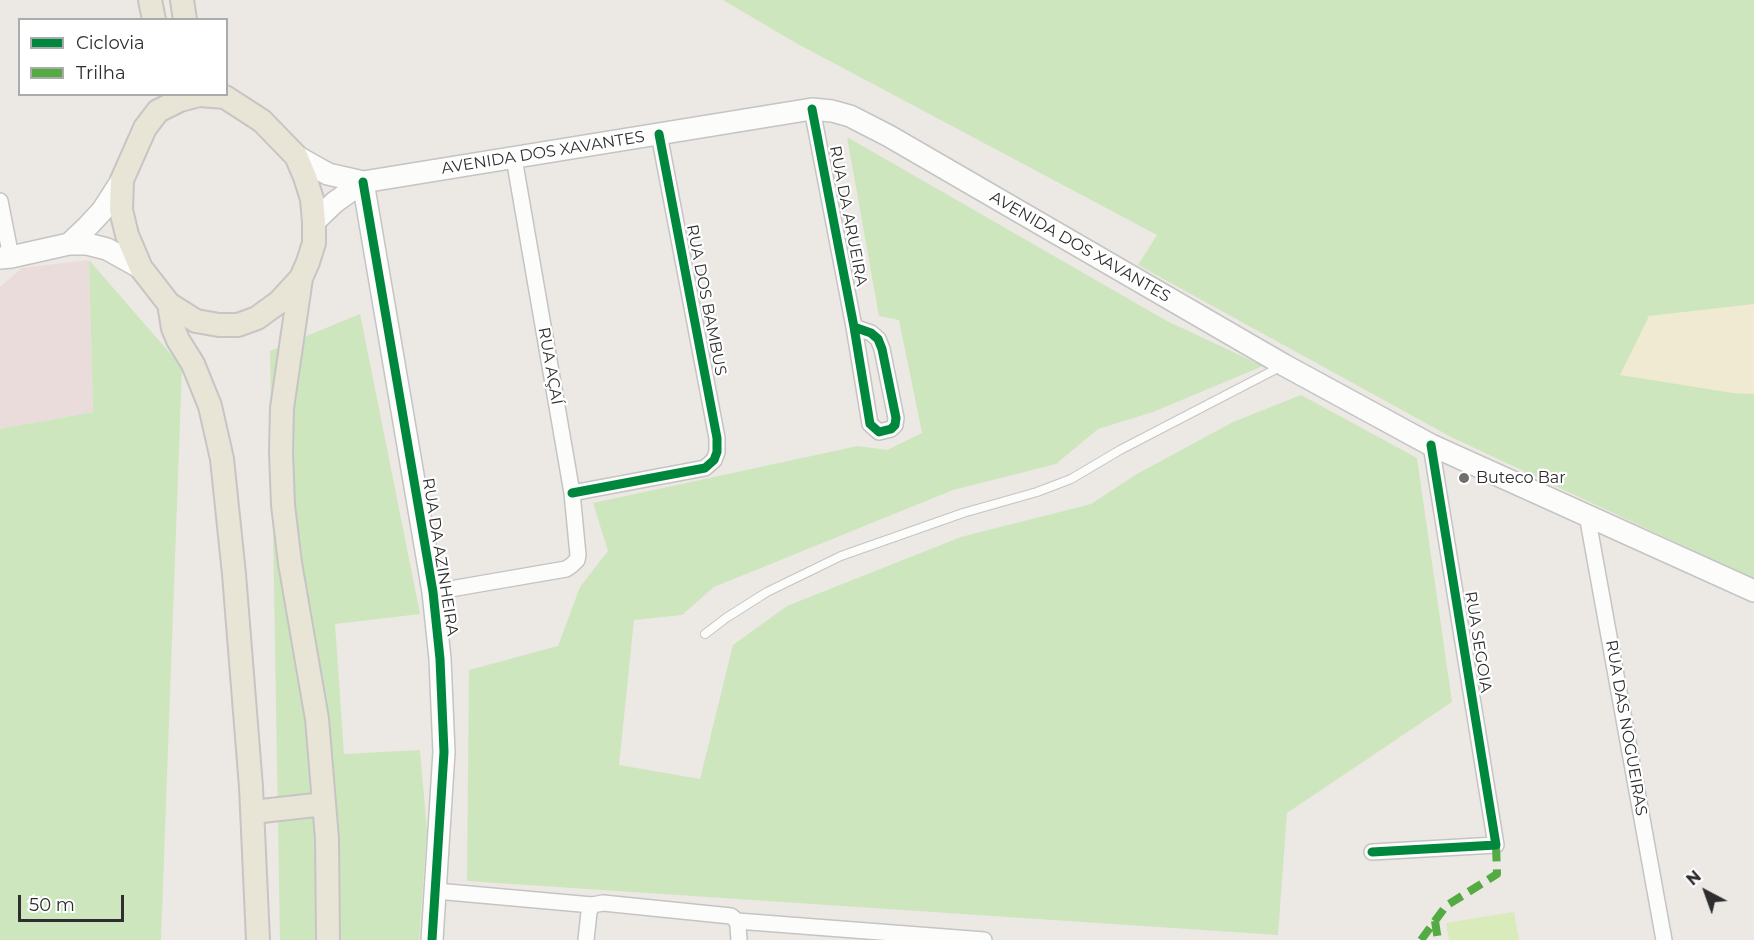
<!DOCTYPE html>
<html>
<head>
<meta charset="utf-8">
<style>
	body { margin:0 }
	#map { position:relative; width:1754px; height:940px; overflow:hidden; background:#ece8e4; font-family:Montserrat,sans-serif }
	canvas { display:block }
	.legend { position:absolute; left:18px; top:18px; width:210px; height:78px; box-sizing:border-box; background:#fff; border:2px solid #ababab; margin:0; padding:8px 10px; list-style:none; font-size:18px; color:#2e2e2e }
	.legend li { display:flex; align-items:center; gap:12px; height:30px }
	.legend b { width:30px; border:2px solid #ababab }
	.north { position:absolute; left:1676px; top:862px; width:60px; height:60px; -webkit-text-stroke:4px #fff; paint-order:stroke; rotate:319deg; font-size:16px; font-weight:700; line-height:24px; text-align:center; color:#2e2e2e }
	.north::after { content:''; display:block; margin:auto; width:21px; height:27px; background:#2e2e2e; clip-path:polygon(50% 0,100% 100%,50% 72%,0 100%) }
	.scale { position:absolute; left:18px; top:895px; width:106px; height:27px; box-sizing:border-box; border:3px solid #2e2e2e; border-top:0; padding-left:8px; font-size:18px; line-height:21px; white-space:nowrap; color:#2e2e2e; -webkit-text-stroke:4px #fff; paint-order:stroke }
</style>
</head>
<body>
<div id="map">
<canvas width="1754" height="940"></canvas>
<ul class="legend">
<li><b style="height:8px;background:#00873e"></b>Ciclovia</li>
<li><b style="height:8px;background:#54ab44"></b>Trilha</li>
</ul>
<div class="north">N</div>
<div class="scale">50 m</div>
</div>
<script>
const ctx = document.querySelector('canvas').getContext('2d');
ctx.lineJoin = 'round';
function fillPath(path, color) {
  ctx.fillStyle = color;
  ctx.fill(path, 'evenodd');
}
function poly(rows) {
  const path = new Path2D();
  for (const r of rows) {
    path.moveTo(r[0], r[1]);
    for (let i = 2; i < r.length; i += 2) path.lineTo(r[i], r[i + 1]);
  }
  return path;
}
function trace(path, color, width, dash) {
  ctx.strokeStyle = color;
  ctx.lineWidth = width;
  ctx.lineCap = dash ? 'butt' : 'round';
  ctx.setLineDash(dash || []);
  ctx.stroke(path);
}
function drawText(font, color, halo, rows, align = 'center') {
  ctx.font = font + ' Montserrat,sans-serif';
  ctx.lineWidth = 4.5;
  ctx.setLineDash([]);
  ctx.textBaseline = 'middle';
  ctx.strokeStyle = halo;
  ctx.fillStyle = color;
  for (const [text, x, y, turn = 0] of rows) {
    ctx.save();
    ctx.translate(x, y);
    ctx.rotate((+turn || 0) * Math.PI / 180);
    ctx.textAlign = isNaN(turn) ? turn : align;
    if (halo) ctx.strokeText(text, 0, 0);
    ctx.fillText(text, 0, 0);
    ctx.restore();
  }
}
fillPath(poly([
	[89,260,93,412,0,429,0,287,22,268]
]), '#e9dcdb');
fillPath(poly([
	[723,0,1754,0,1754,579,1451,437,1138,265,1157,235,794,42],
	[847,137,1167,321,1263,366,1153,412,1098,429,1056,464,953,490,714,587,682,615,634,620,619,765,700,779,733,645,787,606,961,537,1091,504,1137,474,1233,422,1301,395,1417,458,1452,702,1287,813,1278,935,467,881,469,670,558,646,580,587,608,551,593,503,858,446,887,450,922,433,899,320,879,316],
	[89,260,182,367,161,940,0,940,0,429,93,412],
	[360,314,420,614,335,624,344,754,420,750,427,831,419,940,280,940,270,351]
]), '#cee6be');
fillPath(poly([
	[1754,304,1754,394,1733,393,1620,375,1649,316]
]), '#f0ead3');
fillPath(poly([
	[1514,912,1519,940,1449,940,1446,923]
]), '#d9eabb');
const lane = poly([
	[705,634,726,618,767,592,841,556,963,513,1037,492,1071,479,1120,450,1280,367]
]);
const street = poly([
	[812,109,854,327,870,424,879,432,891,429,895,425,896,418,882,349,878,339,871,333,854,327],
	[0,201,11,257],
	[572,493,705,468,714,460,717,452,717,438,659,134],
	[1587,515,1664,940],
	[433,592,566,569,572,565,577,560,578,555,572,493,514,158],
	[1372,852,1496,845,1431,445],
	[436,891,592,905,603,903,731,916,737,921,738,926,739,940],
	[737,921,984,940],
	[586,940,589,912,592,905]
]);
const secondary = poly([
	[296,156,328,174,363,182,812,109,832,111,850,116,889,136,1284,365,1431,445,1754,591],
	[363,182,433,592,440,659,444,752,432,940],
	[314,222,335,202,363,182],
	[69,244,88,226,102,211,122,180],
	[0,258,11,257,69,244,87,244,107,249,141,268]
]);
const primary = poly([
	[150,0,154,20],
	[182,0,185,20],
	[199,95,225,97,262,121,296,156,305,177,312,199,314,222,314,243,308,262,301,278,279,302,257,318,238,325,219,325,196,321,169,304,141,268,127,235,121,210,122,180,145,128,158,111,180,100,199,95],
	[301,278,282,408,281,452,283,505,290,563,317,719,327,839,328,940],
	[169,304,173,328,178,340,193,364,210,406,222,459,234,574,251,787,258,940],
	[253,812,324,804]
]);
trace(lane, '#c5c4c5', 10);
trace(street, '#c5c4c5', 18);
trace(secondary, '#c5c4c5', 24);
trace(primary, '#c6c5c4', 26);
trace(lane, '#fcfcfb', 8);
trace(street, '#fcfcfb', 15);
trace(secondary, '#fcfcfb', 21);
trace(primary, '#e8e4d6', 22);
trace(poly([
	[1435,921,1438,940],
	[1421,940,1446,906,1497,874,1496,845]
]), '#54ab44', 8, [15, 8]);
trace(poly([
	[812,109,854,327,870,424,879,432,891,429,895,425,896,418,882,349,878,339,871,333,854,327],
	[363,182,433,592,440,659,444,752,432,940],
	[572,493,705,468,714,460,717,452,717,438,659,134],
	[1372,852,1496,845,1431,445]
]), '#00873e', 9);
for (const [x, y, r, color] of [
	[1464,478,6,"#706f6e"]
]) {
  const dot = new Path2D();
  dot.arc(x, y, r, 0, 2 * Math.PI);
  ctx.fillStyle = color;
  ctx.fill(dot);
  trace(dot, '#fff', 2);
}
drawText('16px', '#2e2e2e', '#fff', [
	["AVENIDA DOS XAVANTES",543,153,-9],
	["RUA DA ARUEIRA",848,216,79],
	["AVENIDA DOS XAVANTES",1080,247,30],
	["RUA DOS BAMBUS",706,300,79],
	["RUA AÇAÍ",550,366,80],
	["RUA DA AZINHEIRA",440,557,81],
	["RUA SEGOIA",1478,642,81],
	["RUA DAS NOGUEIRAS",1626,728,80]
]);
drawText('16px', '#2e2e2e', '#fff', [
	["Buteco Bar",1476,478]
], 'left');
</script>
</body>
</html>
